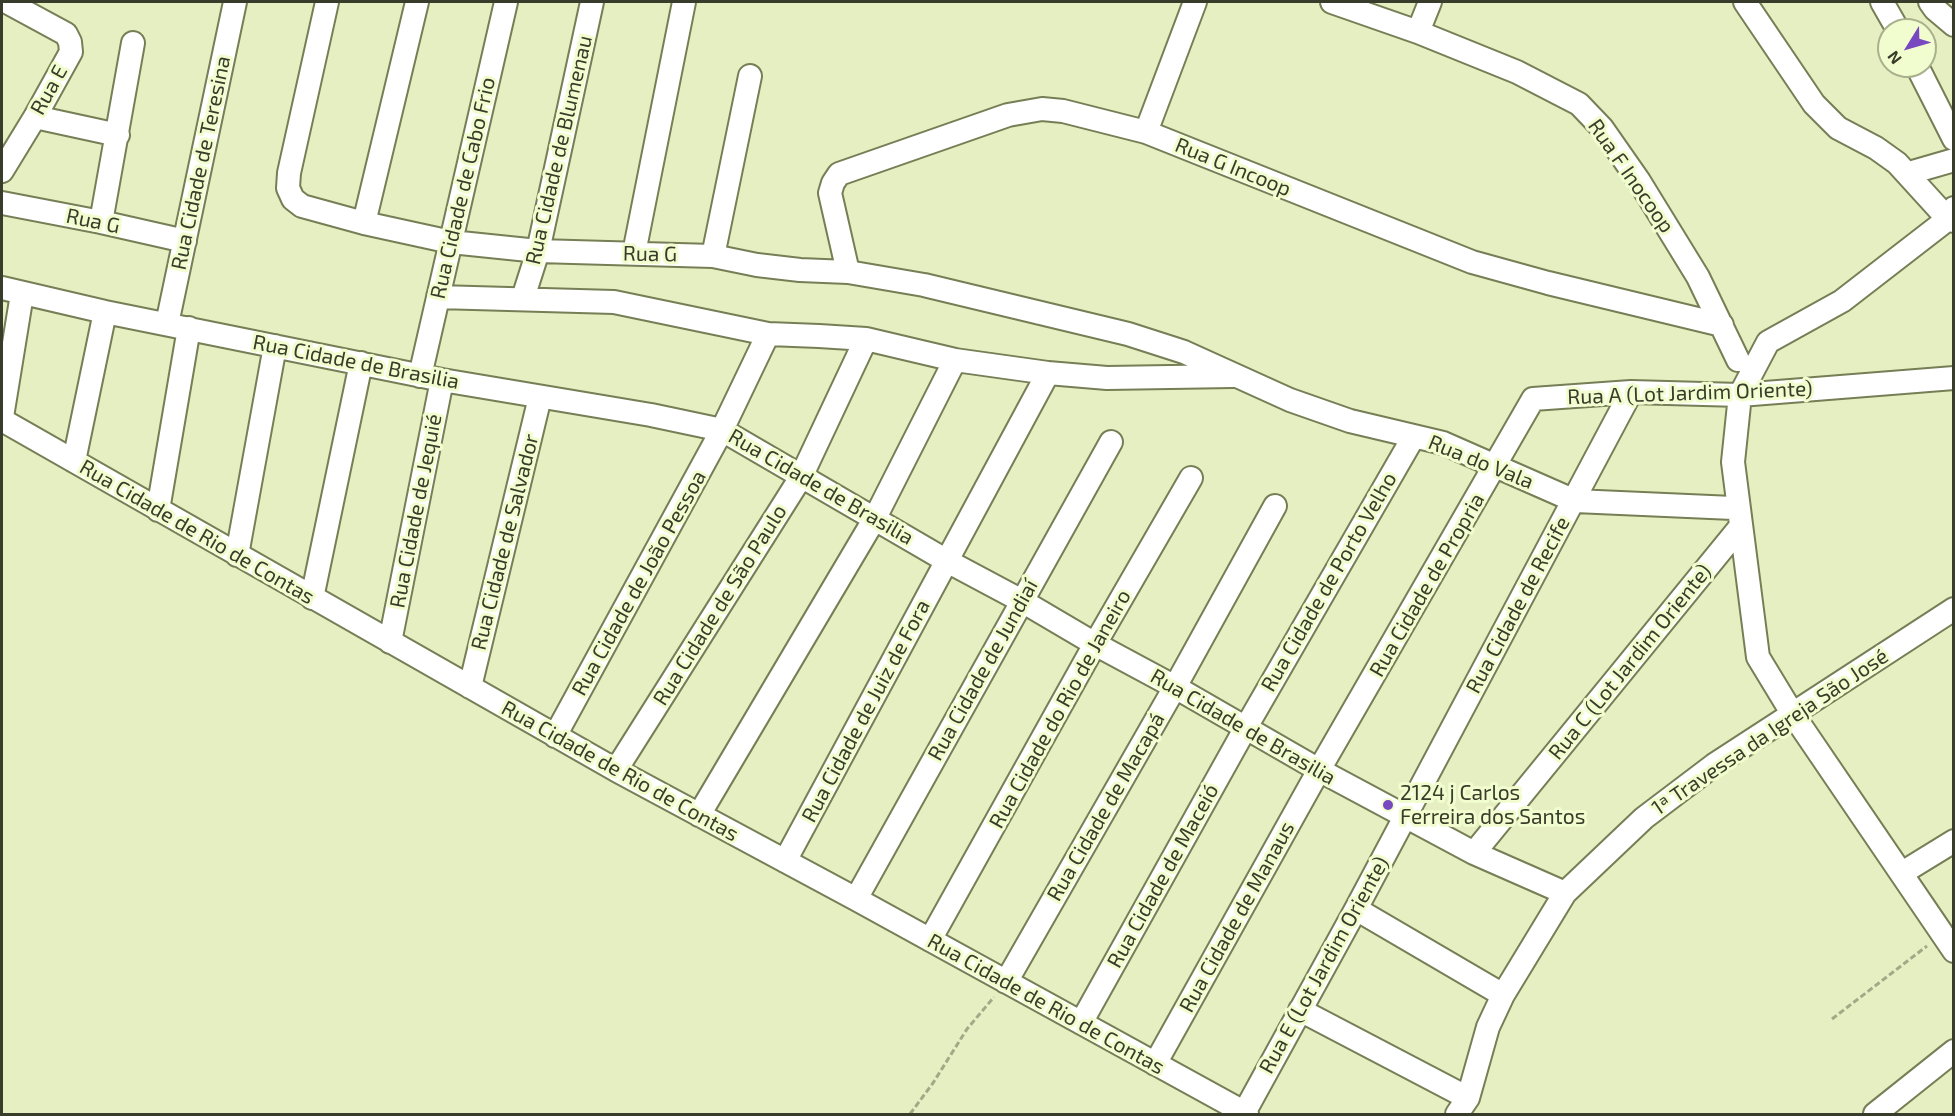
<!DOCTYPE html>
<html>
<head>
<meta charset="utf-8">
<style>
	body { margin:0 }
	#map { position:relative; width:1955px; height:1116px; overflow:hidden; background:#e5efc2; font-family:"Exo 2",sans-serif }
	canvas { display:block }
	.frame { position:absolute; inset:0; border:3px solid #383c2a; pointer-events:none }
	.north { position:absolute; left:1877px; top:18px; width:60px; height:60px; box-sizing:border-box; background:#f2fdcf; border:2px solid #a8b08d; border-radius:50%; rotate:233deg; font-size:16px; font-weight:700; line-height:24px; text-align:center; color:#383c2a }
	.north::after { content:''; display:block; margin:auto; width:21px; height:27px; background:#7848c0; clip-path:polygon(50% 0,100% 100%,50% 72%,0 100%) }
</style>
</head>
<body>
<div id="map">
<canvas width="1955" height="1116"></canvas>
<div class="frame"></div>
<div class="north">N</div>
</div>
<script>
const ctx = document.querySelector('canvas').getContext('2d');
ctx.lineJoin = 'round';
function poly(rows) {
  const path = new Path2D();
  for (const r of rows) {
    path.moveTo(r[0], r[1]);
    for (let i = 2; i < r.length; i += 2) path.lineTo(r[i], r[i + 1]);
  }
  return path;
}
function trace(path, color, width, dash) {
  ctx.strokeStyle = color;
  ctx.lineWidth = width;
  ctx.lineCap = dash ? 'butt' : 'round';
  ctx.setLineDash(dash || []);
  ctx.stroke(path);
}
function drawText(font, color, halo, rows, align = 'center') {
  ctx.font = font + ' "Exo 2",sans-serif';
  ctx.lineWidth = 6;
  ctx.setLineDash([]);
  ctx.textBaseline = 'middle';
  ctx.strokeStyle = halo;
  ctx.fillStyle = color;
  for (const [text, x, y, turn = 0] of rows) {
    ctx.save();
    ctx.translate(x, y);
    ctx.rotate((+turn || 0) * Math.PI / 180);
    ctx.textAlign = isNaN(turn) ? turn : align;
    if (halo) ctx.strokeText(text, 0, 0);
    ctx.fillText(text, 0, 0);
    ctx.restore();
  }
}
const minor = poly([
	[327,2,289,173,288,188,293,199,302,206,364,223,451,242,538,251,713,256,757,265,800,270,848,272,924,285,1128,334,1184,352,1290,400,1350,421,1443,443,1575,501,1733,508],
	[1332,2,1418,32,1517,72,1579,104,1602,128,1639,181,1698,277,1738,360],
	[1745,2,1814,104,1838,128,1876,148,1897,163,1948,219,1954,221],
	[1882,2,1898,30],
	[1930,2,1935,9,1954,25],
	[1418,32,1430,2],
	[1917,66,1954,139],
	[35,117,118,135],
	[1146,132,1195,2],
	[2,171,35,117,71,52,70,42,66,34,7,2],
	[1909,173,1954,160],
	[2,203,101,222,185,241],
	[1954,208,1948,219,1842,301,1768,342,1740,395,1733,462,1758,657,1792,713,1954,951],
	[101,222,133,43],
	[364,223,417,2],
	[634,253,684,2],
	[713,256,750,76],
	[848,272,830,193,833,183,839,174,1008,115,1042,109,1063,111,1146,132,1472,262,1548,283,1722,325],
	[2,288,105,312,442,380,651,415,722,430,947,561,1022,601,1095,644,1175,687,1319,770,1474,853,1565,893],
	[438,297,614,302,768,334,819,336,866,339,955,360,1048,373,1107,378,1233,376],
	[523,298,538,251,592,2],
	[167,324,235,2],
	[420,376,506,2],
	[2,417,22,294],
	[2,420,616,770,856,899,1247,1114],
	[74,461,105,312],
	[158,510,189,328],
	[237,555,275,346],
	[312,598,361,363],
	[390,642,442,380],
	[470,687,540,397],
	[555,736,722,430,768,334],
	[616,770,801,477,866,339],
	[699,815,875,518,955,360],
	[1474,853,1741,526],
	[785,861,1048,373],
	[1902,873,1954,841],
	[856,899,1111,442],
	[1356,909,1503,995],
	[930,940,1095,644,1191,478],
	[1006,982,1175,687,1275,506],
	[1300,1010,1468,1098],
	[1081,1023,1245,729,1414,436],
	[1155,1064,1319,770,1533,399,1631,392,1740,395,1954,378],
	[1244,1113,1356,909,1631,392],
	[1457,1114,1468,1098,1488,1027,1503,995,1565,893,1644,818,1714,765,1954,609],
	[1875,1114,1954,1051]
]);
trace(minor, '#757e55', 26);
trace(poly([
	[1832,1019,1927,946],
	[910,1114,933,1083,967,1029,994,997]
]), '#a1a987', 3, [6, 3]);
trace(minor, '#fff', 22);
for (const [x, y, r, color] of [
	[1388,805,6,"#7848c0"]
]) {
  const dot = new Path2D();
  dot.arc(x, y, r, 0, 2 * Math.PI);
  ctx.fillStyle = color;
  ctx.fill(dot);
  trace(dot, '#f2fdcf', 2);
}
drawText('21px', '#383c2a', '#f2fdcf', [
	["Rua E",49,90,-61],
	["Rua Cidade de Blumenau",559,150,-77],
	["Rua Cidade de Teresina",201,163,-78],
	["Rua G Incoop",1233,167,22],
	["Rua F Inocoop",1631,176,55],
	["Rua Cidade de Cabo Frio",463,188,-77],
	["Rua G",93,221,12],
	["Rua G",650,254,1],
	["Rua Cidade de Brasilia",356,362,11],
	["Rua A (Lot Jardim Oriente)",1690,393,-2],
	["Rua do Vala",1481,462,22],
	["Rua Cidade de Brasilia",821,487,30],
	["Rua Cidade de Jequié",416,511,-79],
	["Rua Cidade de Rio de Contas",197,532,30],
	["Rua Cidade de Salvador",505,542,-76],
	["Rua Cidade de Porto Velho",1329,582,-60],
	["Rua Cidade de João Pessoa",639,583,-61],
	["Rua Cidade de Propria",1427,585,-60],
	["Rua Cidade de São Paulo",720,605,-58],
	["Rua Cidade de Recife",1518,605,-62],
	["Rua C (Lot Jardim Oriente)",1630,662,-51],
	["Rua Cidade de Jundiaí",983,670,-61],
	["Rua Cidade do Rio de Janeiro",1060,709,-61],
	["Rua Cidade de Juiz de Fora",866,711,-62],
	["Rua Cidade de Brasilia",1243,727,30],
	["1ª Travessa da Igreja São José",1770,732,-34],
	["Rua Cidade de Rio de Contas",620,771,29],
	["Rua Cidade de Macapá",1106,807,-60],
	["Rua Cidade de Maceió",1163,876,-61],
	["Rua Cidade de Manaus",1237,917,-61],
	["Rua E (Lot Jardim Oriente)",1324,965,-61],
	["Rua Cidade de Rio de Contas",1046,1004,29]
]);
drawText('21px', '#383c2a', '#f2fdcf', [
	["2124 j Carlos",1400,793],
	["Ferreira dos Santos",1400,817]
], 'left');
</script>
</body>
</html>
